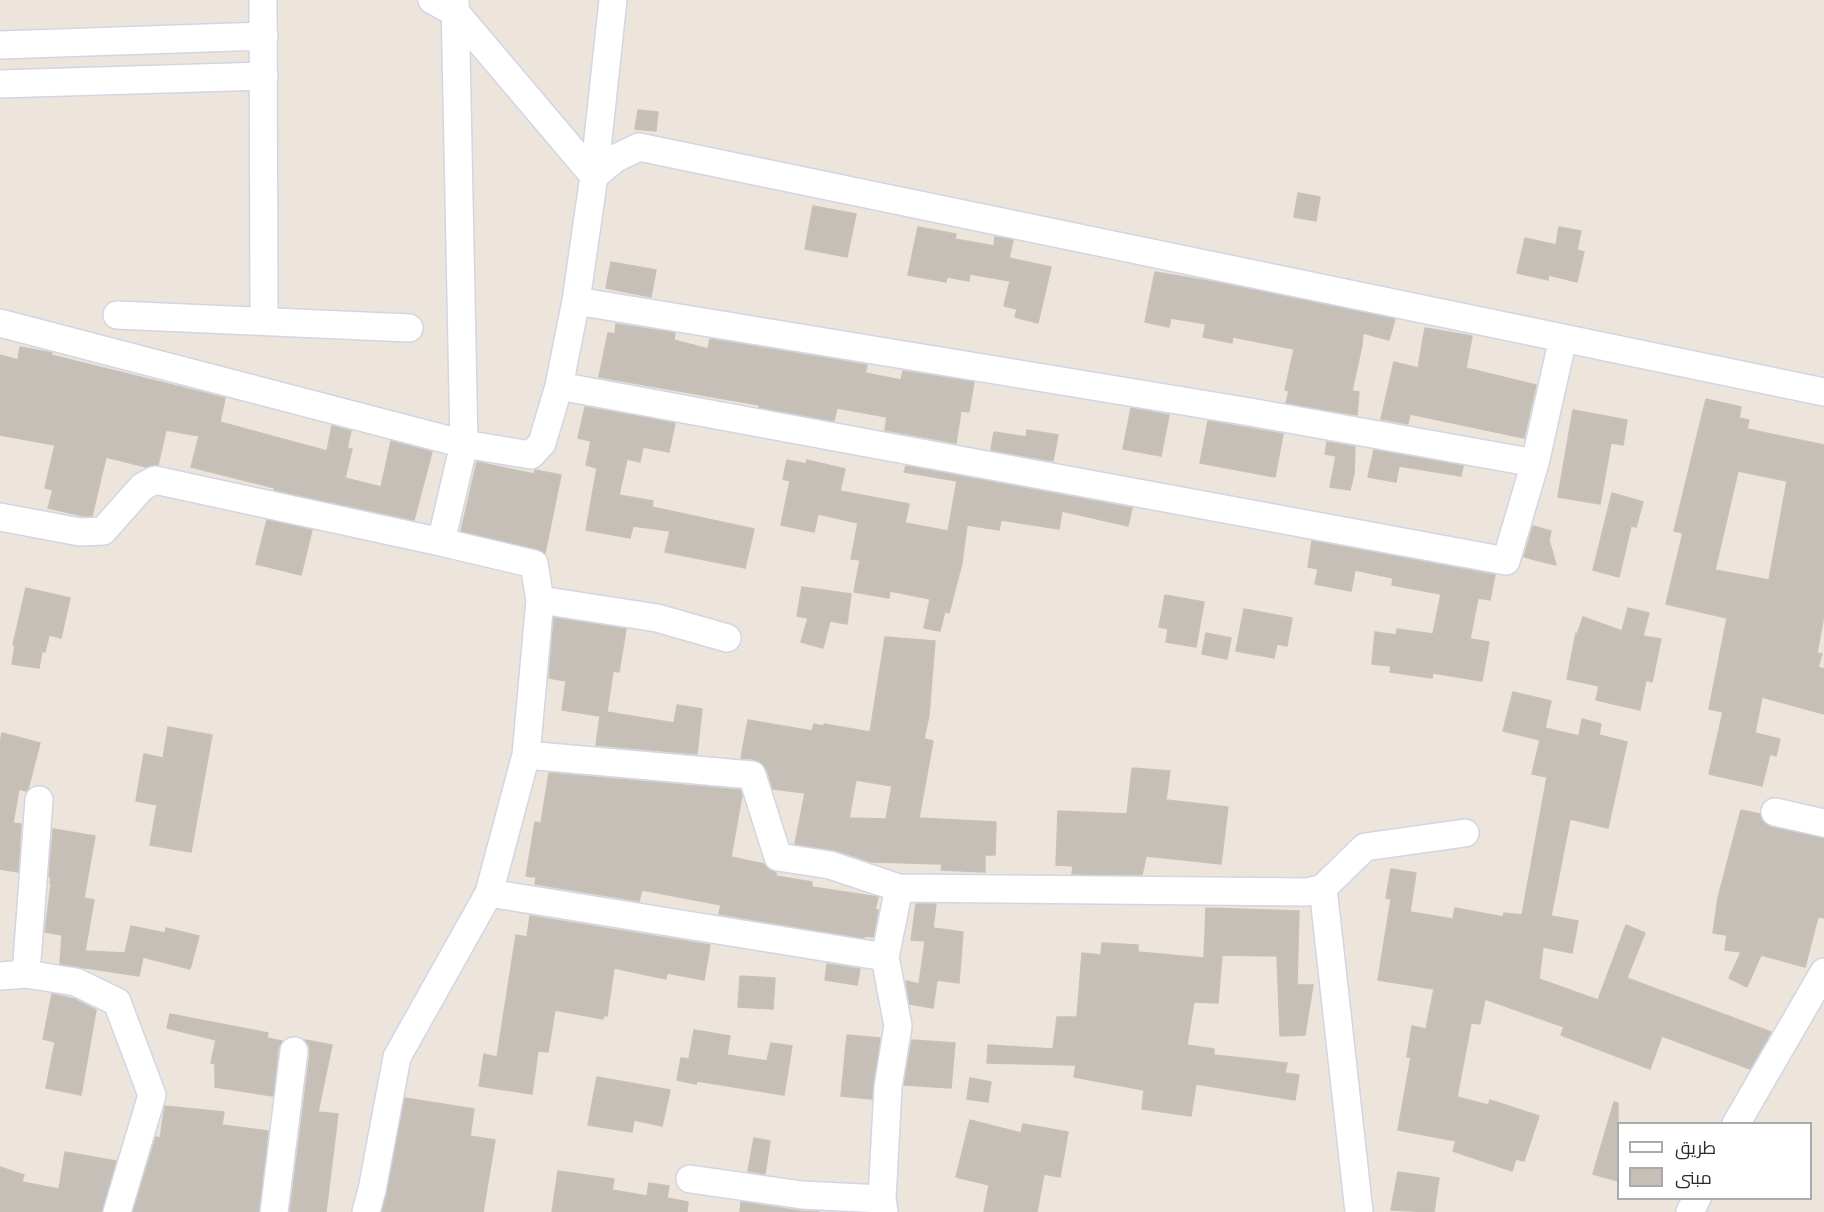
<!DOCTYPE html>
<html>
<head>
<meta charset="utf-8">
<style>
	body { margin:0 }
	#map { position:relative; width:1824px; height:1212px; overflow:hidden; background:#ede5dc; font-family:"Titillium Web",Cairo,sans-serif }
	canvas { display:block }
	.legend { position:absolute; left:1617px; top:1122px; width:195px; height:78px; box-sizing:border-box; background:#fff; border:2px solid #aaa; margin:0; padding:8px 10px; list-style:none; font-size:18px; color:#2a2a2a }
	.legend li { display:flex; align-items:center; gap:12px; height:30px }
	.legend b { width:30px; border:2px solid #aaa }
</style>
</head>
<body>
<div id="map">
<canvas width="1824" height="1212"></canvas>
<ul class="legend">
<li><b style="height:8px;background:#fff"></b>طريق</li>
<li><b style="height:16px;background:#c5bfb8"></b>مبنى</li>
</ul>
</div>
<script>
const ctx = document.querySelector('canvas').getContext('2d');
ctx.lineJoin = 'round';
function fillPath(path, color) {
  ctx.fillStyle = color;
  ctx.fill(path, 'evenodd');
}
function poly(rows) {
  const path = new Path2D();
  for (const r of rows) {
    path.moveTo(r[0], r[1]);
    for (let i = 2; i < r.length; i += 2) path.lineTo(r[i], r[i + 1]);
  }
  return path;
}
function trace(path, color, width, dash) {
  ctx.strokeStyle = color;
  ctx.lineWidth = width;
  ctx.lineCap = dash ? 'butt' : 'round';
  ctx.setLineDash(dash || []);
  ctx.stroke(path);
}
const building = poly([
	[638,110,658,112,656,131,635,129,638,110],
	[1298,193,1320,197,1316,221,1294,217,1298,193],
	[813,206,856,214,847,257,805,249,813,206],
	[918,227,956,234,955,239,994,246,995,237,1013,240,1009,258,1051,267,1038,323,1015,317,1017,309,1004,306,1010,281,970,274,969,281,947,277,946,282,908,275,918,227],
	[1559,227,1581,231,1577,250,1584,252,1577,282,1549,275,1548,280,1517,273,1525,238,1556,245,1559,227],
	[611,262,656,270,651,297,606,288,611,262],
	[1155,272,1214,282,1395,319,1389,340,1363,333,1362,345,1352,391,1359,392,1357,415,1286,403,1289,391,1285,390,1294,349,1233,337,1232,343,1203,337,1206,324,1171,318,1169,327,1145,322,1155,272],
	[616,324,675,333,674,340,708,349,710,339,867,365,865,373,901,380,903,371,974,382,969,412,961,411,956,443,885,430,887,417,837,408,834,421,759,407,759,405,599,377,608,333,615,334,616,324],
	[1425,328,1472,336,1466,368,1536,385,1524,438,1410,414,1408,424,1381,419,1394,362,1418,368,1425,328],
	[20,347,52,353,51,355,225,398,220,422,327,451,332,426,351,431,347,448,352,449,345,478,381,487,391,441,432,452,414,520,274,490,275,488,191,467,199,436,166,430,158,465,146,467,106,457,92,516,83,516,48,508,53,490,45,488,55,445,0,435,0,355,18,360,20,347],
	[1706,399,1741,407,1739,418,1749,420,1747,429,1824,445,1824,615,1817,653,1822,654,1818,667,1824,669,1824,714,1762,697,1755,733,1780,739,1776,756,1770,754,1762,786,1709,774,1723,712,1709,709,1727,618,1666,604,1683,533,1674,531,1706,399],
	[1738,471,1787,481,1769,580,1715,570,1738,471],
	[585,407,675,423,669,452,643,447,640,462,627,459,619,495,653,501,652,507,754,529,745,568,665,552,670,531,633,526,630,538,586,530,597,468,586,465,591,441,578,438,585,407],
	[1131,408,1169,415,1161,456,1123,449,1131,408],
	[1573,410,1627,420,1623,445,1611,443,1600,504,1558,497,1573,410],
	[1208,421,1283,434,1275,477,1200,463,1208,421],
	[1027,430,1058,435,1053,461,991,450,994,432,1026,437,1027,430],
	[1327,442,1355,447,1354,474,1350,490,1330,487,1336,456,1325,454,1327,442],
	[1374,450,1463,466,1461,476,1399,466,1396,482,1368,477,1374,450],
	[787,460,806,464,807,460,845,469,840,491,909,504,905,523,948,531,957,481,904,472,906,466,1132,508,1128,526,1062,511,1059,529,1001,520,999,530,967,525,962,563,949,613,945,611,940,631,924,628,930,599,890,591,889,598,854,592,860,560,851,559,858,523,818,514,814,532,781,525,790,481,783,479,787,460],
	[477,462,534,474,535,470,561,475,545,553,538,549,461,531,477,462],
	[1612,493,1643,502,1636,527,1631,526,1619,577,1593,570,1612,493],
	[267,520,312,530,301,575,256,564,267,520],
	[1533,526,1551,531,1549,540,1556,565,1524,557,1533,526],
	[1312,541,1495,575,1490,600,1478,598,1470,639,1489,642,1482,681,1433,673,1432,678,1390,672,1391,666,1372,664,1375,632,1396,635,1397,629,1433,634,1441,594,1392,585,1393,578,1355,570,1351,591,1315,584,1318,569,1308,567,1312,541],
	[802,587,851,594,847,624,830,621,823,648,801,642,808,618,797,616,802,587],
	[26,588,70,598,61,638,49,635,45,652,42,651,39,668,12,664,15,645,13,645,26,588],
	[1165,595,1204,602,1196,647,1166,642,1168,629,1159,627,1165,595],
	[1628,608,1649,613,1643,636,1661,639,1652,682,1646,680,1640,710,1596,700,1599,686,1567,679,1576,633,1577,635,1583,617,1622,631,1628,608],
	[1244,609,1292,618,1287,646,1277,644,1274,658,1236,651,1244,609],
	[554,618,626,629,619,672,613,671,607,712,674,723,677,705,702,709,697,754,596,745,600,716,562,710,566,681,549,678,554,618],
	[1206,633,1231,638,1227,659,1202,654,1206,633],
	[885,637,935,641,929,715,924,739,933,741,919,818,996,822,995,855,985,855,985,872,941,870,942,864,872,862,835,850,795,844,805,793,773,789,767,770,762,763,753,759,741,758,748,720,812,731,814,724,823,726,824,724,870,732,885,637],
	[856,780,892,786,886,819,849,818,856,780],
	[1513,692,1551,701,1545,728,1579,736,1582,719,1601,724,1599,735,1627,742,1608,828,1570,819,1551,916,1578,921,1572,953,1543,947,1539,979,1598,1000,1626,925,1645,933,1627,978,1771,1032,1750,1069,1662,1036,1650,1069,1561,1035,1564,1027,1485,999,1480,1024,1471,1023,1457,1097,1488,1105,1490,1100,1539,1116,1524,1161,1516,1159,1512,1171,1453,1151,1456,1141,1398,1130,1411,1057,1407,1057,1412,1026,1426,1029,1434,989,1378,980,1391,899,1386,898,1391,869,1416,873,1410,912,1453,919,1455,908,1503,917,1504,913,1522,915,1547,777,1532,774,1540,740,1503,731,1513,692],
	[168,727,212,735,191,852,150,845,157,805,136,801,144,754,163,758,168,727],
	[2,733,40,743,28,789,26,791,19,789,13,823,21,824,18,872,0,869,0,743,2,733],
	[1132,768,1170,771,1166,800,1228,807,1221,864,1146,856,1142,875,1072,874,1073,866,1056,865,1058,811,1127,814,1132,768],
	[549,773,740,790,742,795,731,857,764,864,768,869,776,873,776,876,812,882,812,887,878,897,875,909,878,910,873,937,865,936,864,938,719,914,721,905,642,890,639,901,535,884,536,877,526,876,535,822,541,823,549,773],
	[1741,810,1760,814,1764,823,1772,827,1824,838,1824,918,1818,917,1805,967,1761,955,1747,987,1729,978,1741,952,1725,950,1727,935,1713,933,1718,898,1741,810],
	[53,829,95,836,84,898,94,900,85,951,125,953,131,926,165,933,166,928,199,936,190,969,143,957,139,976,60,964,62,935,45,932,51,884,50,883,51,877,49,877,53,829],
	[916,904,936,904,933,928,963,932,959,983,937,980,933,1008,910,1004,906,981,919,984,925,941,911,940,916,904],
	[1206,908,1299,911,1297,985,1313,985,1305,1035,1280,1036,1277,956,1222,955,1218,1003,1194,1002,1187,1045,1214,1049,1214,1055,1287,1063,1285,1073,1299,1075,1295,1100,1196,1084,1191,1116,1142,1109,1144,1090,1074,1077,1076,1065,987,1063,988,1045,1053,1049,1057,1017,1077,1017,1082,953,1101,955,1102,943,1138,945,1138,952,1204,958,1206,908],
	[530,916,710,945,704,980,667,973,666,979,614,968,607,1016,604,1015,603,1019,555,1010,548,1052,538,1051,532,1094,479,1086,484,1054,497,1057,516,935,527,937,530,916],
	[827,964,860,969,857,985,825,980,827,964],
	[740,976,775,978,773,1009,738,1007,740,976],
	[52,994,74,999,96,1010,81,1095,46,1088,55,1042,43,1039,52,994],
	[170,1014,268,1033,267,1038,282,1041,278,1049,273,1096,215,1087,215,1064,211,1063,216,1040,167,1028,170,1014],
	[694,1030,730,1036,727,1055,767,1061,771,1043,792,1046,784,1095,697,1081,696,1084,677,1080,681,1058,689,1059,694,1030],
	[847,1035,880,1038,872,1099,841,1096,847,1035],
	[305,1040,332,1045,318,1112,338,1114,326,1212,290,1212,310,1053,309,1045,305,1040],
	[912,1040,955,1043,951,1088,904,1085,912,1040],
	[597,1077,670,1090,662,1126,634,1120,632,1132,588,1125,597,1077],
	[970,1078,991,1082,988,1102,967,1099,970,1078],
	[405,1098,474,1109,470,1136,495,1140,483,1212,382,1212,405,1098],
	[1614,1102,1618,1103,1618,1181,1593,1174,1614,1102],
	[165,1106,224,1112,222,1125,268,1131,259,1212,133,1212,156,1137,160,1138,165,1106],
	[970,1120,1021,1133,1023,1124,1068,1132,1060,1177,1044,1174,1037,1212,984,1212,989,1185,956,1177,970,1120],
	[754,1138,770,1141,765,1174,748,1171,754,1138],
	[65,1152,116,1161,102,1212,0,1212,0,1167,24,1175,22,1182,59,1189,65,1152],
	[558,1171,614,1179,612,1190,647,1196,649,1183,669,1186,667,1198,688,1202,687,1212,552,1212,558,1171],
	[1398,1172,1439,1178,1434,1212,1391,1210,1398,1172],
	[741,1202,800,1211,819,1212,740,1212,741,1202]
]);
fillPath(building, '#c5bfb8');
trace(building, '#c9c1b5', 1.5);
const minor = poly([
	[263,0,264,321],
	[432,0,456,13,594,176],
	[0,45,264,36],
	[0,84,264,76],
	[594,176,613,0],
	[576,301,1250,412,1535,463],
	[117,315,409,328],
	[0,323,464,444,531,455,542,443,559,386,576,301,594,176,616,158,639,147,1824,392],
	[559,386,1506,561,1535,463,1563,338],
	[0,517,80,532,103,531,142,487,155,480,441,542],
	[540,600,657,618,727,638],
	[526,755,752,775,778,857,830,865,899,888],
	[1775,812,1824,823],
	[1323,888,1365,847,1465,833],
	[489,893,885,957,899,888,1307,892,1323,888,1359,1212],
	[26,974,39,800],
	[0,976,26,974,76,982,117,1002,152,1095,117,1212],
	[1736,1124,1824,972],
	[690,1179,802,1195,882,1199],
	[274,1212,294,1051],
	[366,1212,372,1190,397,1057,489,893,526,755,540,600,534,564,441,542,464,444,455,0],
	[884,1212,882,1199,888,1087,898,1026,885,957],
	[1690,1212,1697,1198]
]);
trace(minor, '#d1d5e4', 30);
trace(minor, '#fff', 27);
</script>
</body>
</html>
